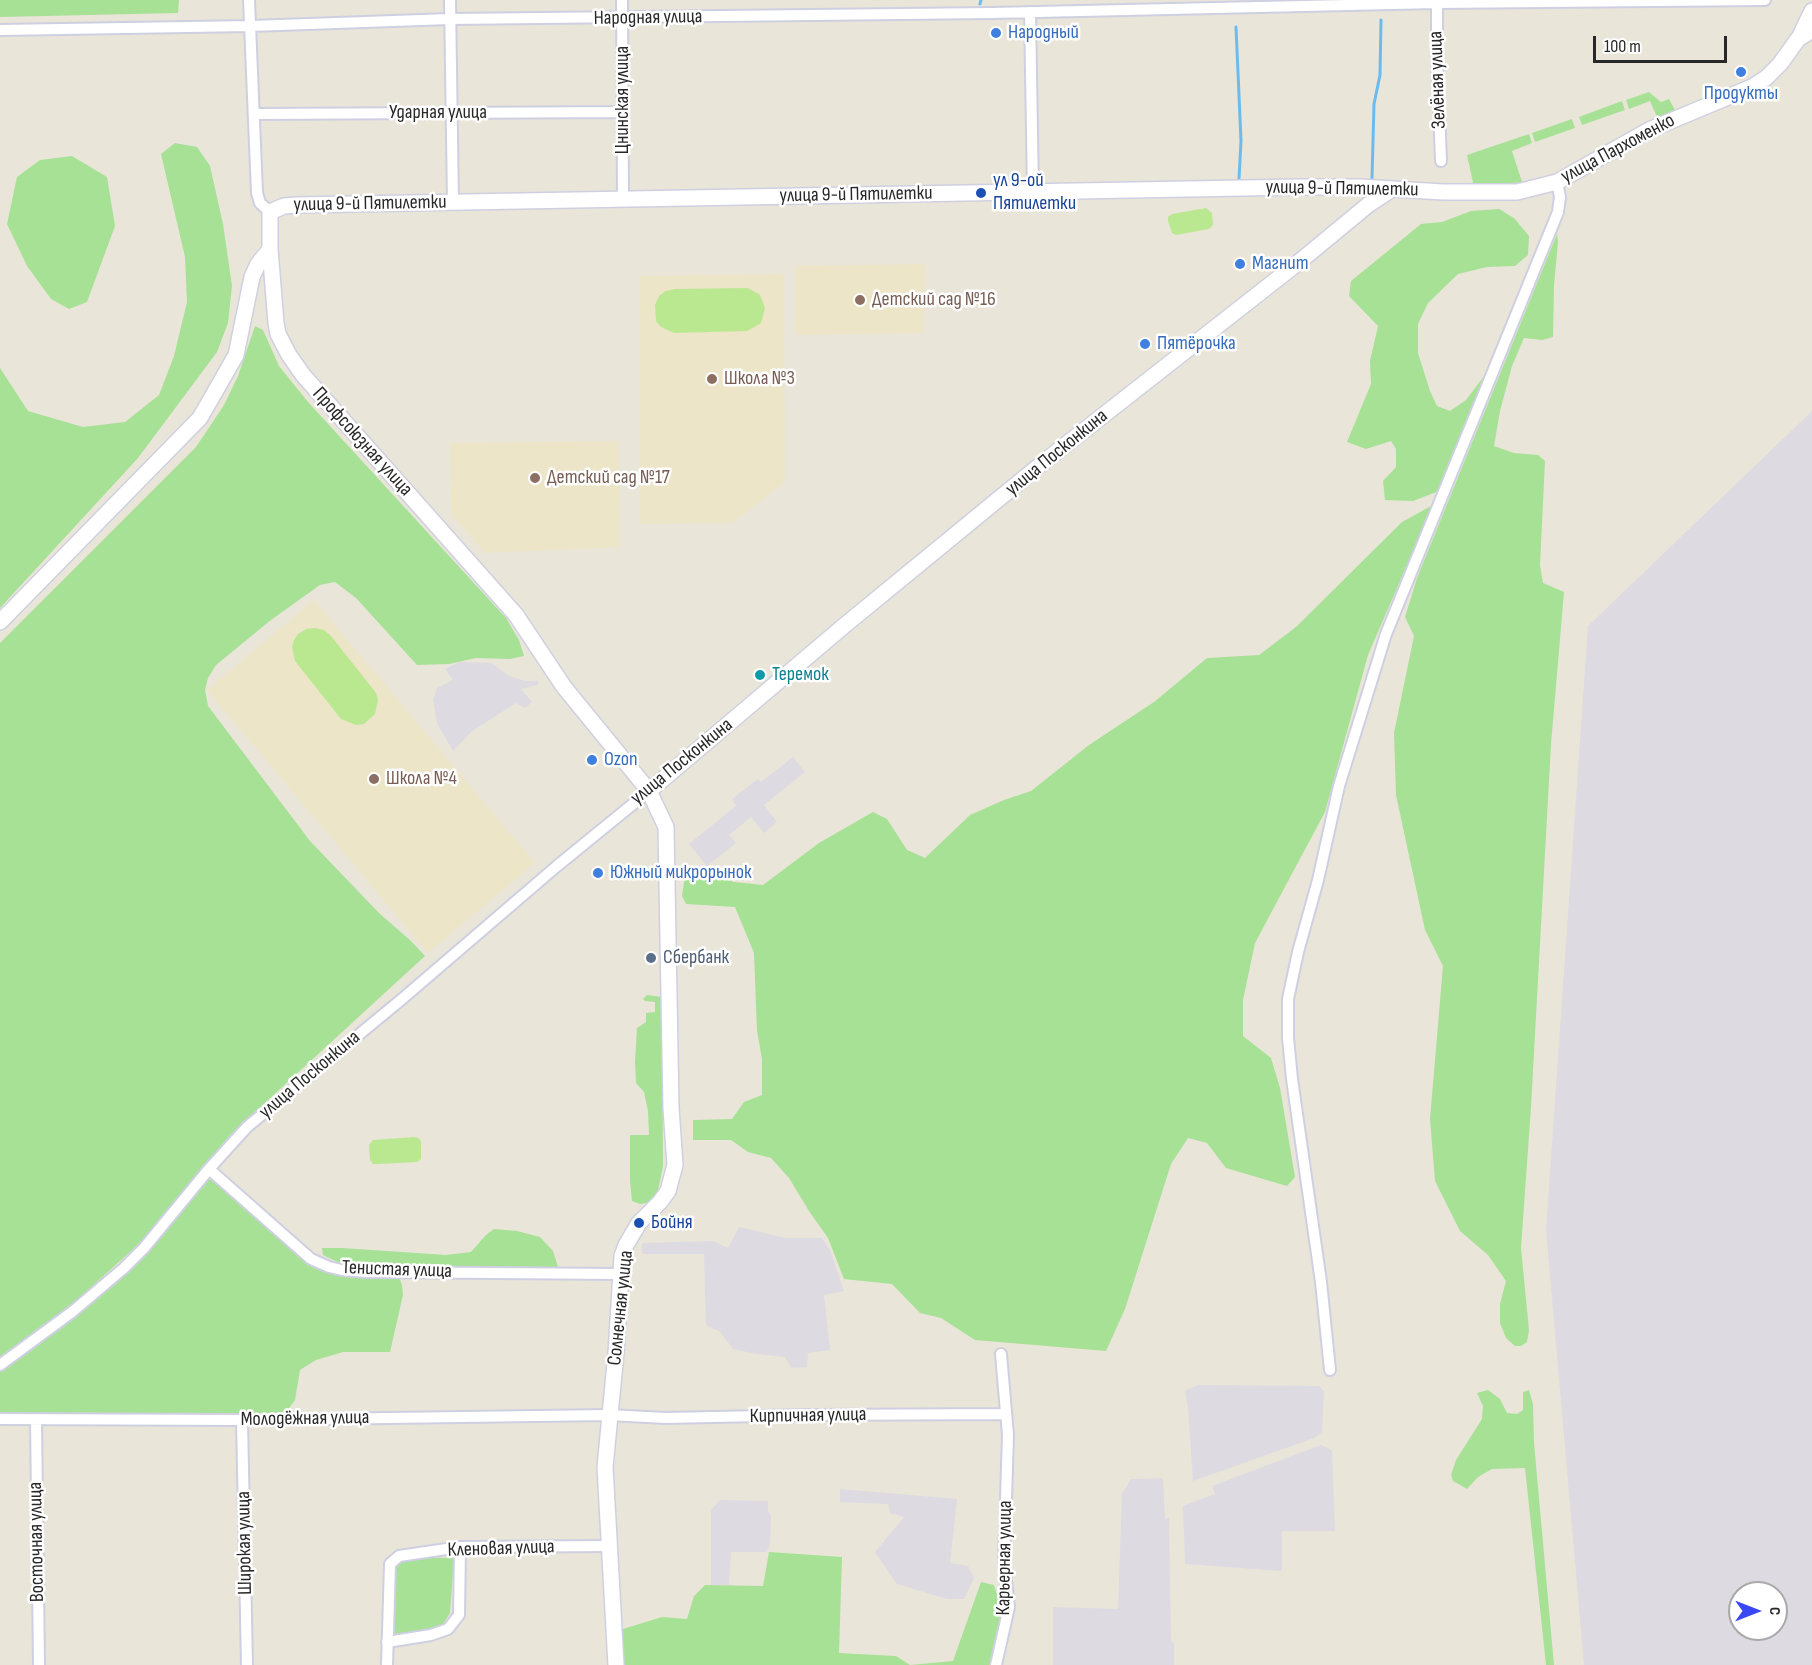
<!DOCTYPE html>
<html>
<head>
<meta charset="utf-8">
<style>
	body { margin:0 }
	#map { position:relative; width:1812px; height:1665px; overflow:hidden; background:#eae5d9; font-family:"Sofia Sans Condensed",sans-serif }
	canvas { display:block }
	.north { position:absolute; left:1728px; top:1581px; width:60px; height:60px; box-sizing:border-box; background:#fff; border:2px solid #a9a9a9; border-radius:50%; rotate:90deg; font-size:16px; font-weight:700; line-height:24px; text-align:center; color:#282828 }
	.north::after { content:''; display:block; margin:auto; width:21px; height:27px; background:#3a47f6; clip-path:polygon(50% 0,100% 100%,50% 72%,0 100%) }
	.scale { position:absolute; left:1593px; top:36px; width:134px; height:27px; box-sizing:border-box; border:3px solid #282828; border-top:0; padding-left:8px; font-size:18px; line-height:21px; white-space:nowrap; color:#282828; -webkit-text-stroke:4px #fff; paint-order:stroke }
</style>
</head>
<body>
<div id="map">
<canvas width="1812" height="1665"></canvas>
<div class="north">С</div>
<div class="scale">100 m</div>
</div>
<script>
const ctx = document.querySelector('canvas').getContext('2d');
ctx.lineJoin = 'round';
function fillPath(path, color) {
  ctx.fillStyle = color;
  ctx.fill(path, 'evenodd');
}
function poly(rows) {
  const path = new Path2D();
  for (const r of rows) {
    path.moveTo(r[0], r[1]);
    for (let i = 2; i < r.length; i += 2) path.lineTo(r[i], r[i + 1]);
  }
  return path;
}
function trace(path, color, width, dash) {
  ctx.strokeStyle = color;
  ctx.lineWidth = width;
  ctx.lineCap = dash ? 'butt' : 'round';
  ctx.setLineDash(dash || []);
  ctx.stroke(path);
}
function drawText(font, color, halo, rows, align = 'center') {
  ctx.font = font + ' "Sofia Sans Condensed",sans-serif';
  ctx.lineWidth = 5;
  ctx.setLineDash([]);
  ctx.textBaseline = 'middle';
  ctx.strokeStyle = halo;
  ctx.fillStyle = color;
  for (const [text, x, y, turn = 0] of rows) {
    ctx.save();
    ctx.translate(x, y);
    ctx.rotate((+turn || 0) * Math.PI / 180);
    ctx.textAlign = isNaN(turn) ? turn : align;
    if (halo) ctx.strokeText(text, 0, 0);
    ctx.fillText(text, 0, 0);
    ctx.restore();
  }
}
fillPath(poly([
	[1812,411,1812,1665,1584,1665,1546,1230,1588,626],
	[1740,1593,1776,1593,1776,1629,1740,1629],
	[460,662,491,663,509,676,525,681,538,681,538,685,521,689,532,702,525,708,516,703,471,732,453,751,437,723,433,700,437,688,453,680,445,669],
	[793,757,805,772,764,805,777,822,764,833,751,817,729,835,736,843,707,866,689,844,736,806,732,799,758,779,761,782],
	[739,1227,786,1238,822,1238,830,1250,844,1291,824,1295,830,1350,808,1353,807,1367,791,1368,785,1357,757,1354,733,1349,720,1332,706,1325,704,1254,642,1254,642,1243,714,1241,728,1248],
	[1198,1385,1319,1386,1324,1391,1322,1432,1314,1438,1193,1481,1188,1407,1185,1391],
	[1321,1445,1332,1450,1335,1531,1282,1531,1282,1571,1185,1564,1183,1506,1215,1494,1212,1486],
	[1163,1478,1165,1518,1169,1518,1171,1642,1174,1643,1174,1665,1053,1665,1053,1607,1118,1609,1122,1494,1131,1479],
	[840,1489,957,1499,950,1563,968,1566,974,1578,964,1599,947,1599,897,1584,875,1552,904,1517,890,1513,888,1504,840,1502],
	[720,1500,768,1501,768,1511,771,1515,770,1544,767,1552,731,1552,729,1585,711,1585,711,1510]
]), '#dddae2');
fillPath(poly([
	[925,264,924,333,795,335,795,266],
	[784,274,785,482,732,523,640,524,640,276],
	[618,441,620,547,485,553,451,514,450,443],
	[314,600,535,863,428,953,207,690]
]), '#ece5c8');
fillPath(poly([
	[0,0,179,0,178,13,0,17],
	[1649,92,1661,102,1669,99,1676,112,1658,119,1650,101,1629,109,1626,100],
	[1622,101,1625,110,1582,125,1579,117],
	[1572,119,1575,128,1535,142,1532,133],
	[1529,134,1532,143,1512,151,1522,182,1474,187,1467,155],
	[175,143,197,147,210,166,223,224,232,286,228,323,217,352,138,458,0,608,0,368,28,411,83,427,125,422,159,395,174,356,187,302,185,257,161,154],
	[72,156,107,177,115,226,87,302,69,309,51,299,27,266,7,224,17,177,40,160],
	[1499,209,1514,218,1529,236,1528,255,1515,266,1487,267,1458,274,1428,303,1418,324,1418,353,1430,391,1437,406,1450,411,1466,400,1491,367,1439,491,1413,501,1385,500,1383,481,1396,467,1396,449,1391,441,1366,449,1347,442,1371,384,1370,361,1378,326,1349,296,1351,281,1421,224,1442,222,1471,211],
	[1557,234,1558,243,1554,285,1553,337,1542,340,1524,338,1512,366,1500,411,1494,446,1514,453,1538,455,1545,461,1540,565,1543,583,1564,592,1551,744,1531,1107,1521,1248,1529,1330,1527,1342,1521,1346,1515,1346,1506,1338,1500,1323,1500,1304,1506,1281,1488,1255,1460,1231,1435,1181,1430,1119,1443,966,1425,930,1396,795,1394,733,1414,636,1405,617,1417,578],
	[255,326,263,330,279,366,308,402,506,618,519,640,524,656,510,659,476,658,449,664,417,665,356,598,335,582,320,585,271,620,216,665,208,678,205,690,208,706,310,841,379,913,411,941,425,956,230,1135,142,1241,77,1300,0,1358,0,643,196,447,224,405,238,376],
	[1433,505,1368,655,1325,812,1255,943,1243,1000,1243,1036,1271,1058,1280,1088,1295,1177,1287,1186,1226,1168,1207,1143,1188,1138,1171,1164,1125,1309,1106,1351,975,1340,941,1318,920,1313,892,1284,844,1279,828,1238,809,1211,789,1178,771,1158,748,1152,731,1140,693,1140,693,1120,732,1119,744,1102,762,1095,762,1059,757,1031,754,953,735,907,686,904,682,896,686,870,701,869,734,882,763,885,819,843,873,812,887,819,907,850,925,858,970,815,1004,800,1031,791,1089,745,1154,702,1207,658,1259,655,1296,627,1402,522],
	[647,995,662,997,663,1166,657,1195,651,1202,640,1204,632,1201,630,1181,630,1135,649,1135,648,1111,644,1092,636,1083,635,1062,637,1028,646,1022,646,1013,655,1012,655,1002,645,1001,643,999],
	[213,1173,320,1264,397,1272,402,1285,403,1295,390,1352,343,1352,316,1360,300,1370,295,1400,287,1411,267,1415,0,1415,0,1371,78,1314,127,1271],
	[494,1229,517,1231,540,1237,553,1251,558,1267,554,1270,430,1269,344,1265,323,1255,322,1248,342,1248,446,1255,471,1252,486,1235],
	[1488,1390,1500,1399,1507,1413,1517,1414,1523,1410,1523,1392,1529,1390,1533,1404,1534,1443,1554,1665,1546,1665,1525,1468,1492,1469,1478,1477,1467,1489,1453,1481,1451,1475,1456,1460,1482,1419,1483,1406,1477,1393],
	[769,1552,842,1557,839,1653,896,1656,910,1665,953,1661,981,1582,994,1585,1002,1612,992,1665,623,1665,623,1629,662,1617,687,1619,694,1596,705,1585,763,1586],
	[407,1557,454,1558,450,1613,442,1626,402,1635,395,1634,391,1629,394,1566,398,1560]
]), '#a6e196');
fillPath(poly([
	[1206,208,1212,213,1213,225,1209,229,1176,235,1172,233,1168,221,1168,217,1172,214],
	[748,288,760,295,765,308,761,323,747,331,674,333,661,327,656,321,655,305,659,296,666,291,675,289],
	[315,628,324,630,331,636,376,693,378,700,375,714,364,724,356,725,341,719,295,661,292,647,294,640,298,634,306,629],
	[414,1137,419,1138,421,1142,421,1159,417,1162,379,1164,373,1164,370,1160,369,1145,373,1140]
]), '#b9e891');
trace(poly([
	[980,4,981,0],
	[1236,27,1241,141,1239,179],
	[1372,178,1374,104,1380,75,1381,20]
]), '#6cbbec', 3);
const street = poly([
	[249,0,257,193,260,203,270,212],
	[450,0,453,203],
	[622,0,623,199],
	[1437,0,1437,59,1441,161],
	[1030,12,1033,192],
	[0,30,251,26,450,19,992,13,1437,3,1765,0],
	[254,114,623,112],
	[209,1169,311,1259,329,1267,342,1270,366,1272,620,1274],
	[0,1365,72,1312,124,1268,144,1248,209,1169,247,1127,402,999,557,866,649,791],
	[1330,1370,1321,1282,1292,1079,1288,1038,1288,999,1298,952,1318,880,1339,786,1386,634,1558,212,1560,197,1557,182],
	[0,1419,242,1420,609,1415,665,1418,810,1415,1006,1414],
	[36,1419,39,1665],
	[242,1420,247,1665],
	[387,1642,431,1635,448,1629,459,1615,460,1547],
	[387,1665,390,1564,399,1556,460,1547,609,1546],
	[996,1665,1009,1607,1004,1562,1008,1435,1001,1354]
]);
const secondary = poly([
	[1799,38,1812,11],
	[0,622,200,418,236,355,252,277,258,264,270,249],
	[649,791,845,625,1045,461,1299,262,1368,205,1392,189],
	[616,1665,605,1467,616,1353,622,1256,626,1245,639,1223,660,1202,668,1191,675,1165,671,1108,666,827,649,791,564,687,516,615,303,375,289,355,278,334,276,323,270,249,270,212,284,206,297,205,1299,187,1360,187,1443,192,1517,192,1557,182,1649,130,1752,87,1766,78,1780,64,1798,39,1812,30]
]);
trace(street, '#ced0e1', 14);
trace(secondary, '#ced0e1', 18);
trace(street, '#fff', 10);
trace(secondary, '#fff', 15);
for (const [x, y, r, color] of [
	[996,33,6,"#3f7fe0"],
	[1741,72,6,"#3f7fe0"],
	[981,193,6,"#1a4fb4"],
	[1240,264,6,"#3f7fe0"],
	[860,300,6,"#8d6e63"],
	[1145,344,6,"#3f7fe0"],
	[712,379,6,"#8d6e63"],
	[535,478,6,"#8d6e63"],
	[760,675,6,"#0f9aa8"],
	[592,760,6,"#3f7fe0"],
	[374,779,6,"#8d6e63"],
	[598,873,6,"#3f7fe0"],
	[651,958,6,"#5c6f8a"],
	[639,1223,6,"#1a4fb4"]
]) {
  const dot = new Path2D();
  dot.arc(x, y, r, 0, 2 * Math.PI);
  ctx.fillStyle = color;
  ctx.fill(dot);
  trace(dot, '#fff', 2);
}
drawText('20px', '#282828', '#fff', [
	["Народная улица",648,18,-1],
	["Зелёная улица",1438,80,-92],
	["Цнинская улица",623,100,-90],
	["Ударная улица",438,113],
	["улица Пархоменко",1618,149,-28],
	["улица 9-й Пятилетки",1342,189,1],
	["улица 9-й Пятилетки",856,195,-1],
	["улица 9-й Пятилетки",370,204,-1],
	["Профсоюзная улица",362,442,48],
	["улица Посконкина",1057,453,-39],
	["улица Посконкина",682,762,-39],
	["улица Посконкина",310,1075,-40],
	["Тенистая улица",397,1270,2],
	["Солнечная улица",621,1308,-84],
	["Кирпичная улица",808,1416,-1],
	["Молодёжная улица",305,1419,-1],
	["Восточная улица",37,1542,-91],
	["Широкая улица",245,1543,-91],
	["Кленовая улица",501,1549,-2],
	["Карьерная улица",1005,1558,-89]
]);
drawText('20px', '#366cbe', '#fff', [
	["Народный",1008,33],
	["Продукты",1741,94,"center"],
	["Магнит",1252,264],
	["Пятёрочка",1157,344],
	["Ozon",604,760],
	["Южный микрорынок",610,873]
], 'left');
drawText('20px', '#164399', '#fff', [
	["ул 9-ой",993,181],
	["Пятилетки",993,204],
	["Бойня",651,1223]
], 'left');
drawText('20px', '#785e54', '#fff', [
	["Детский сад №16",872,300],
	["Школа №3",724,379],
	["Детский сад №17",547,478],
	["Школа №4",386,779]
], 'left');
drawText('20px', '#0d838f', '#fff', [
	["Теремок",772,675]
], 'left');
drawText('20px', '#4e5e75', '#fff', [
	["Сбербанк",663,958]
], 'left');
</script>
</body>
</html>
